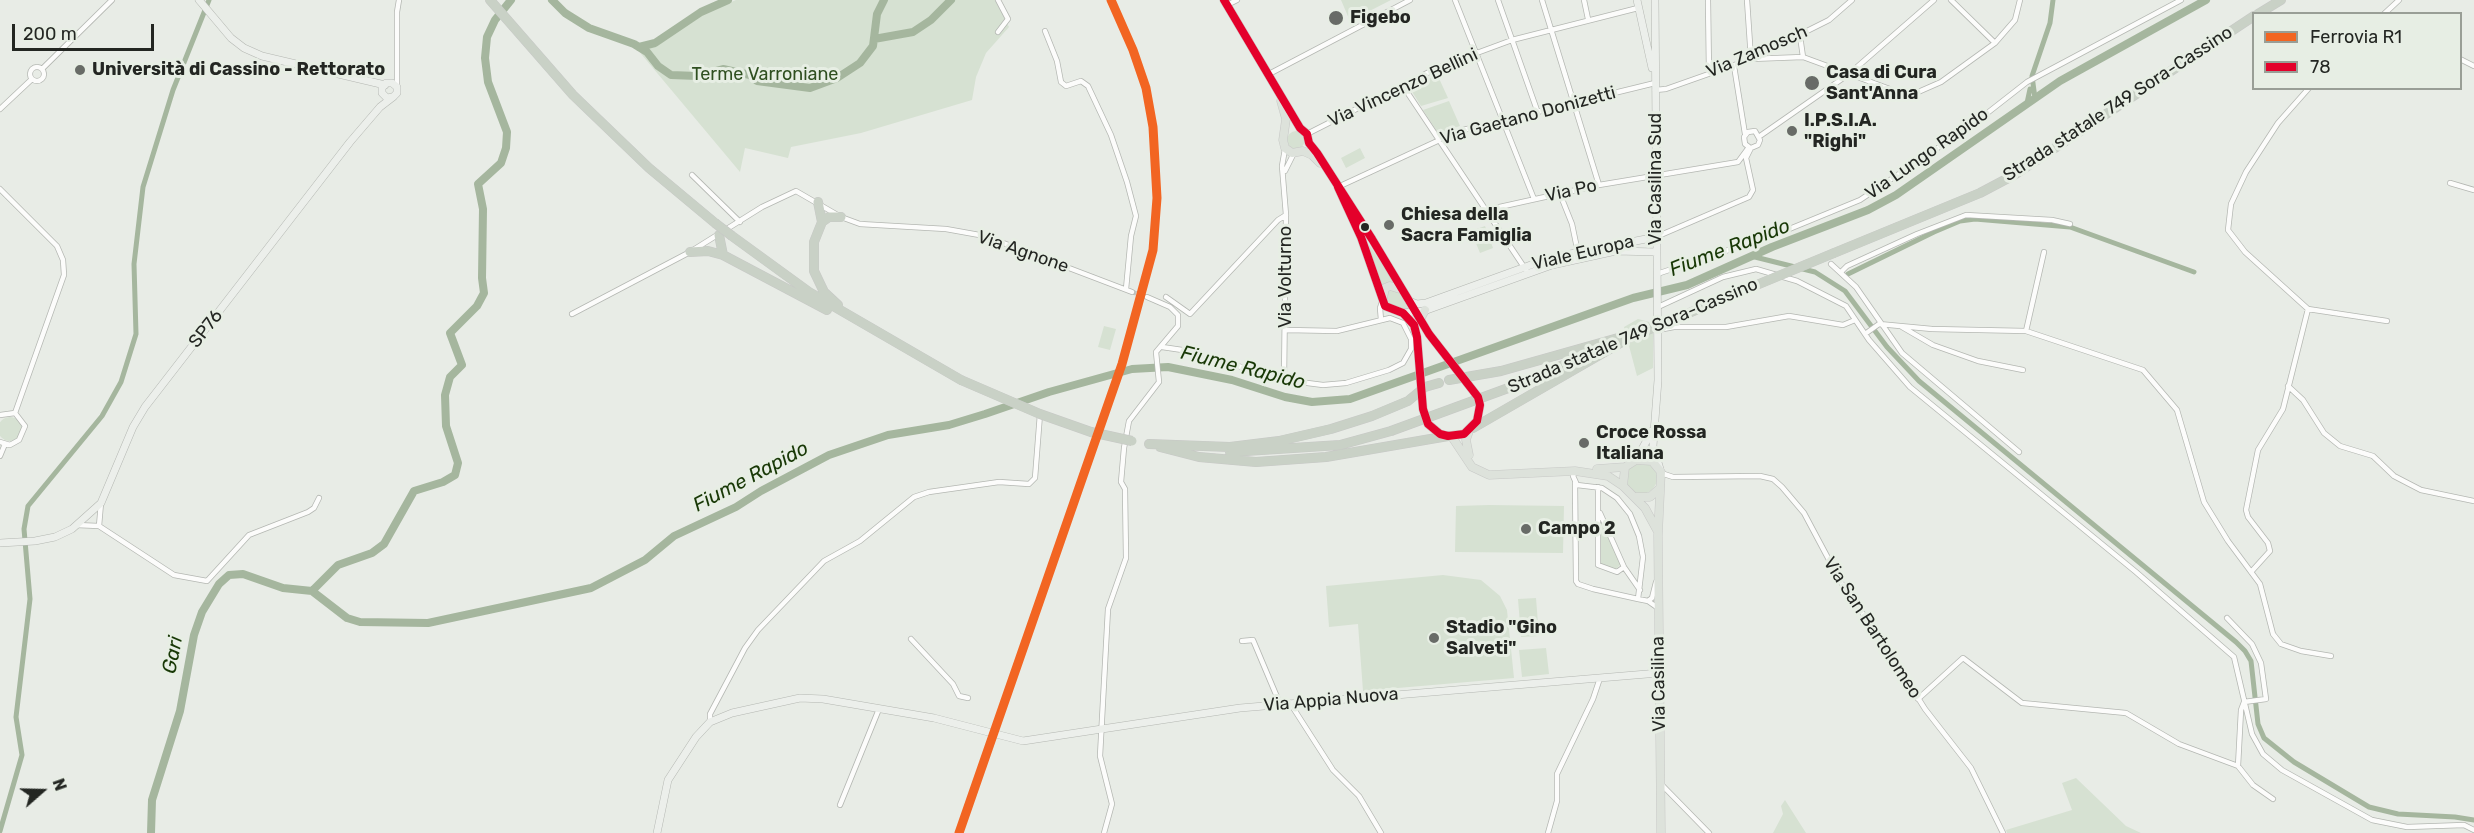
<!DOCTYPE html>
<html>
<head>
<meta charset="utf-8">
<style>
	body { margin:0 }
	#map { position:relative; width:2474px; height:833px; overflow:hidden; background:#e8ece6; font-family:Rubik,sans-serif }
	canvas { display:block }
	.legend { position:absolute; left:2252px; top:12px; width:210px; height:78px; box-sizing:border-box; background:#e7eee4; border:2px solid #999e96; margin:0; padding:8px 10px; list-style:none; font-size:18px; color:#232622 }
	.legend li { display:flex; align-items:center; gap:12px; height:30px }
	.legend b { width:30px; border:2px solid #999e96 }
	.north { position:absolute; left:12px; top:761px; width:60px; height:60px; -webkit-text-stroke:4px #e7eee4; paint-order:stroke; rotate:70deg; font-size:16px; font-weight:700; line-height:24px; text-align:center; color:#232622 }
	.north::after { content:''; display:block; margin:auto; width:21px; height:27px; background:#232622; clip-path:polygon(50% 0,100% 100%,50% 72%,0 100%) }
	.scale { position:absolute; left:12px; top:24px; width:142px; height:27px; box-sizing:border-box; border:3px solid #232622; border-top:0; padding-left:8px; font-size:18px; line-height:21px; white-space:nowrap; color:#232622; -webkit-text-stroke:4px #e7eee4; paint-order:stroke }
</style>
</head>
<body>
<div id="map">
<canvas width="2474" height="833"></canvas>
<ul class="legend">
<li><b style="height:8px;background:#f26522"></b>Ferrovia R1</li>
<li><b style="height:8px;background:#e4002b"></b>78</li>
</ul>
<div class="north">N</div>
<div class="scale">200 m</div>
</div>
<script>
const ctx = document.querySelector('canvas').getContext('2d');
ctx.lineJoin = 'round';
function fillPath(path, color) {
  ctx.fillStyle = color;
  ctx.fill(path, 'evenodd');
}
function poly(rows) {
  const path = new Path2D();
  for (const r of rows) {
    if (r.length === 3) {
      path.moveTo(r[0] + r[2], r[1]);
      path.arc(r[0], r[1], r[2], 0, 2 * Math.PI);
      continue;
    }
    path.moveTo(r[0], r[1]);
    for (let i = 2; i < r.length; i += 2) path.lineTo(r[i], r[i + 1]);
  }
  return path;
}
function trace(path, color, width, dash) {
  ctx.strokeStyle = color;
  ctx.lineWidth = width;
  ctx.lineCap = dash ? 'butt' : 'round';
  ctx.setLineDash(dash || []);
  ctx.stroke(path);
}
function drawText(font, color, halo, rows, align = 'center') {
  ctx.font = font + ' Rubik,sans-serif';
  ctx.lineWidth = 6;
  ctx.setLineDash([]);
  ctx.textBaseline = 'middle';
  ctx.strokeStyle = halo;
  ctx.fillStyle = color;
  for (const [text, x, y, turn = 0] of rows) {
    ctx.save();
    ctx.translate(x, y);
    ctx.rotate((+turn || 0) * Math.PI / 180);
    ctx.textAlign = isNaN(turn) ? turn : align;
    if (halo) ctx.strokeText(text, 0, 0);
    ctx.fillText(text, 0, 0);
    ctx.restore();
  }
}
fillPath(poly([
	[736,0,995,0,1009,27,986,53,976,77,972,100,861,133,791,147,788,158,745,148,740,172,637,49,670,36,703,14],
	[1341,0,1391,0,1350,21],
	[1437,74,1448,98,1421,106,1411,90],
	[1449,101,1460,126,1438,133,1423,110],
	[1296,140,9],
	[1360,148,1365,158,1346,168,1341,158],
	[1485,226,1493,248,1480,253,1471,231],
	[1368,243,1394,282,1385,284,1380,289],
	[1388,288,1398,291,1409,309,1397,309,1387,303,1385,293],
	[1638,319,1653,323,1653,368,1637,376,1624,327],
	[1104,326,1116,329,1110,350,1098,347],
	[10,429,12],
	[1641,478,16],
	[1489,505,1564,506,1563,553,1455,552,1456,506],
	[1601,523,1621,564,1616,569,1600,565],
	[1443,575,1481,580,1500,596,1507,610,1514,678,1363,691,1358,624,1329,627,1326,586],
	[1536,598,1539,636,1521,637,1518,599],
	[1546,648,1549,674,1522,677,1519,650],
	[2076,778,2126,826,2141,833,2007,833,2006,830,2072,810,2062,783],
	[1785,800,1806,833,1773,833,1783,814,1781,806]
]), '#d6e1d2');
trace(poly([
	[2035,98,2032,76,2050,23,2053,0],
	[2027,103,2030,89],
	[1751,256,1815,272,1845,291,1887,347,1919,381,2236,642,2245,651,2251,661,2258,724,2264,738,2294,762,2369,807,2398,814,2455,817,2474,820],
	[1848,274,1934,232,1960,221,1975,219,2070,227,2194,272],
	[0,831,22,755,16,717,30,599,24,529,28,506,102,416,121,382,136,334,134,264,143,187,173,90,209,0]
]), '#a5b69e', 5);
trace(poly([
	[552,0,565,13,589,28,634,44,647,52,658,66,671,75,697,76,723,69,750,75,757,81,810,88,837,78,860,63,873,46,877,14,884,0],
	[874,39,913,32,931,20,951,0],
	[639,47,655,43,701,12,728,0],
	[312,591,347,618,360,622,428,623,591,588,645,560,674,536,736,507,761,491,829,455,888,435,949,425,985,414,1049,392,1132,369,1168,367,1232,380,1285,397,1312,402,1350,399,1633,298,1687,285,1772,247,1868,210,1896,195,2060,81,2206,0],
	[312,591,338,565,372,553,384,544,414,491,443,482,455,475,458,463,446,426,445,395,450,377,462,365,450,333,477,306,484,293,482,278,483,209,478,184,501,163,506,148,507,132,488,82,485,58,487,37,495,20,511,0],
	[151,833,152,800,180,711,194,635,202,612,219,584,229,575,243,574,283,588,312,591]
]), '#a5b69e', 8);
trace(poly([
	[1132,292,1147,297]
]), '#c1c4bf', 4.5, [4.5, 2]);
const street = poly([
	[998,0,1008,19,998,32],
	[1455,0,1534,199],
	[1498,0,1538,113],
	[1542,0,1599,185],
	[1584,0,1588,19],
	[1708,0,1709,73],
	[1747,0,1751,59,1803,57,1909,96,1941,82,1995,43,2015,20,2020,0],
	[1951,0,1995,43],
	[1227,5,1237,0],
	[2384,14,2399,0],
	[1045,31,1057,61,1061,82,1066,86,1081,81,1088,86,1111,135,1127,182,1136,216,1131,236,1126,289],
	[1800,36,1803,57],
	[2460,59,2474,66],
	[1734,66,1745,134],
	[37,74,7],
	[42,69,112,0],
	[1269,74,1410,0],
	[1403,86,1528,273],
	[397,87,397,12,399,0],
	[2309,88,2278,123,2246,172,2231,204,2228,230,2245,252,2308,309,2387,321],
	[1655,90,1666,89,1751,59,1829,20,1852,0],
	[0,109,32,79],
	[1307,134,1439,67,1512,40,1638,8],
	[1760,136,1849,74,1934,0],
	[1285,171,1294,153],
	[692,175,740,222],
	[2450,183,2474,190],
	[1338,187,1459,131,1655,83],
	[0,189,57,246,63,260,64,275,15,413],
	[1560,194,1572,224,1578,253],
	[1486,210,1599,185,1738,162,1749,147],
	[1656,237,1749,197,1753,190,1746,158,1751,148,1758,145,1760,140,1755,131,1748,132,1744,137,1745,144,1749,147],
	[1831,264,1856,287,1902,353,2019,452],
	[1842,271,1847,266,1917,234,1966,215,2052,220,2070,224],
	[1657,274,1782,232,1860,200,1972,125,2027,82,2181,0],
	[1166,297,1190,314,1278,220,1286,215],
	[1658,307,1723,277,1756,269,1797,281,1846,306,1869,340,1910,387,2136,572,2234,657,2252,734,2263,754,2282,770,2372,820,2407,827,2464,825,2474,830],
	[572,314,690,252,762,207,796,191,841,217,860,224,946,229,985,236,1132,292],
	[1381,320,1380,308,1383,299],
	[1902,327,1933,345,1978,361,2023,370],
	[1658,330,1674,327,1726,327,1789,316,1843,325,1855,320],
	[2026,331,2044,252],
	[1865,334,1879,324,1932,329,2026,331,2143,370,2177,410,2204,502,2228,541,2260,584,2273,634,2281,644,2301,651,2331,656],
	[1162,347,1189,351,1284,380,1323,385,1346,383,1389,370,1403,363,1411,349,1411,339,1403,323,1390,318,1337,331,1286,330],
	[1284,380,1286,215,1282,166,1285,149],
	[2288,386,2303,400,2324,433,2340,446,2373,456,2394,476,2421,490,2474,501],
	[0,415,15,413,25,426,19,440,10,445,0,442],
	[0,456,5,444],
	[1575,471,1573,476,1577,485,1602,488,1617,498,1630,514,1639,536,1643,557,1638,599,1648,601,1658,608],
	[1661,473,1673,477,1760,476,1773,479,1782,487,1804,513,1844,588,1880,637,1925,709,1971,768,2003,833],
	[1575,482,1576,581,1578,584,1593,589,1638,599],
	[1598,487,1598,565,1617,572,1624,567],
	[1600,513,1624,567,1640,590],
	[76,525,99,526,101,503],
	[99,526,174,575,207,581,249,535,308,512,314,508,319,498],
	[2251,572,2270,551,2268,543,2248,517,2246,510,2258,450,2283,409,2308,309],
	[1648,601,1652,598,1656,582],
	[911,639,953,684,959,696,968,698],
	[1242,641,1253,640,1280,704],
	[1918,699,1963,658,2022,703,2126,713,2179,744,2238,766,2241,710,2244,702,2266,699,2261,663,2252,644,2227,618],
	[1290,703,1333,770,1359,796,1381,833],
	[710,722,710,714,745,648,758,630,824,561,860,541,914,497,929,492,999,482,1029,484,1035,478,1040,414],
	[2238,766,2253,785,2273,799],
	[1660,783,1709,833],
	[840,805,879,709],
	[1104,833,1112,804,1100,756,1108,609,1126,558,1125,489,1121,482,1124,448,1129,421,1159,382,1156,352,1178,326,1178,315,1170,307,1147,297],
	[1548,833,1557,801,1557,774,1593,699,1600,678]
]);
const secondary = poly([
	[199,0,231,38,244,48,262,56,385,85],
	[1637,0,1652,68],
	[1655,0,1658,380,1653,446,1660,469],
	[1409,301,1417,304,1426,303,1550,258,1656,237],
	[1403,313,1424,311,1552,265,1616,251,1657,252],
	[1636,460,1652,431],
	[0,543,35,541,55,537,72,529,101,503,133,427,145,407,350,142,380,107,393,97,397,93,397,87,392,83,386,83,382,88,382,93,387,98,393,97],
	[657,833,668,780,696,737,710,722,732,713,800,698,823,699,934,718,1023,741,1240,708,1659,673]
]);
const primary = poly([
	[1224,0,1300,128,1307,134,1309,143,1317,153,1372,239,1429,334,1478,397,1480,405,1477,421,1464,434,1448,436,1440,434,1428,424,1423,409,1417,337,1414,325,1403,313,1385,306,1361,237,1338,187],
	[1281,101,1286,119,1283,140,1285,148,1292,153,1303,151,1312,155,1320,163],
	[1383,298,1385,288,1390,286,1400,289],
	[1420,320,1425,310],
	[1452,437,1472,467,1489,475,1575,471,1608,476,1623,486,1645,508,1657,530],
	[1469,455,1466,440,1469,431],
	[1597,469,1625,467],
	[1623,486,1625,467,1636,460,1652,461,1661,472,1658,535,1661,833],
	[1635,497,1650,497,1659,489]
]);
const highway = poly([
	[490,0,573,95,649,168,715,223],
	[2258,14,2281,0],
	[818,202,822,222,814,242,814,271,824,292,838,305],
	[822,222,829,217,841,217],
	[719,235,723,255],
	[732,236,809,292,961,380],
	[690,252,708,251,723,255,827,310],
	[1834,253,1980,193,2014,175,2254,16],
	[1449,380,1501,371,1618,338,1631,337],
	[1511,387,1601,349],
	[1473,428,1629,338],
	[1149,444,1230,447,1279,441,1331,429,1372,416,1408,401,1425,387,1439,383],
	[1160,447,1199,457,1256,462,1326,457,1448,436],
	[1230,452,1340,445,1391,431]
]);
trace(street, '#b4b7b2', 6);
trace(secondary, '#b4b7b2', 8);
trace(primary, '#c7c8c6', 9);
trace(highway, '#c7c8c6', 10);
trace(street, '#fcfcfb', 4.5);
trace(secondary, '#ecefeb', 7);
trace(primary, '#dde2db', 8);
trace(highway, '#c9d1c6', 9);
const highwayBridge = poly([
	[715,223,732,236],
	[1643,332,1834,253],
	[961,380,1040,414,1091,432,1132,441],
	[1391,431,1511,387]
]);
trace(highwayBridge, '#c7c8c6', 10, []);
trace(highwayBridge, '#c9d1c6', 9);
trace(poly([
	[1224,0,1300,128,1307,134,1309,143,1317,153,1372,239,1429,334,1478,397,1480,405,1477,421,1464,434,1448,436,1440,434,1428,424,1423,409,1417,337,1414,325,1403,313,1385,306,1361,237,1338,187]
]), '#e4002b', 8);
trace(poly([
	[959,833,1122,364,1153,250,1157,198,1153,127,1146,88,1133,50,1111,0]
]), '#f26522', 9);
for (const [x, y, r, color] of [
	[1336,18,8,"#686b67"],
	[80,70,6,"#686b67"],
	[1812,83,8,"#686b67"],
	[1792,131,6,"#686b67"],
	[1389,225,6,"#686b67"],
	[1365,227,5,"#232622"],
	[1584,443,6,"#686b67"],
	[1526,529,6,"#686b67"],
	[1434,638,6,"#686b67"]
]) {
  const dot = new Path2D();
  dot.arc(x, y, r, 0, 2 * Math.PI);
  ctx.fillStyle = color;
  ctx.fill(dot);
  trace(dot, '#e7eee4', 2);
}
drawText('bold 18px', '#232622', '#e7eee4', [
	["Figebo",1350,18],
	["Università di Cassino - Rettorato",92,70],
	["Casa di Cura",1826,73],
	["Sant'Anna",1826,94],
	["I.P.S.I.A.",1804,121],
	["\"Righi\"",1804,142],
	["Chiesa della",1401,215],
	["Sacra Famiglia",1401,236],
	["Croce Rossa",1596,433],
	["Italiana",1596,454],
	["Campo 2",1538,529],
	["Stadio \"Gino",1446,628],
	["Salveti\"",1446,649]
], 'left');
drawText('18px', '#232622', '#e7eee4', [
	["Via Zamosch",1757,52,-23],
	["Via Vincenzo Bellini",1403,88,-25],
	["Strada statale 749 Sora-Cassino",2118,104,-33],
	["Via Gaetano Donizetti",1528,116,-15],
	["Via Lungo Rapido",1927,154,-35],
	["Via Casilina Sud",1656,179,-90],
	["Via Po",1571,191,-12],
	["Via Agnone",1023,252,19],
	["Viale Europa",1583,253,-13],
	["Via Volturno",1286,277,-90],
	["SP76",206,329,-52],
	["Strada statale 749 Sora-Cassino",1633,336,-23],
	["Via San Bartolomeo",1872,628,57],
	["Via Casilina",1659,684,-91],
	["Via Appia Nuova",1331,700,-5]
]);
drawText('18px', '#2f4f20', '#e7eee4', [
	["Terme Varroniane",765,75]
]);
drawText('italic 20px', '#183806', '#e7eee4', [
	["Fiume Rapido",1730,248,-21],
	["Fiume Rapido",1243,368,14],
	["Fiume Rapido",751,477,-28],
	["Gari",173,655,-79]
]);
</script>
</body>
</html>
